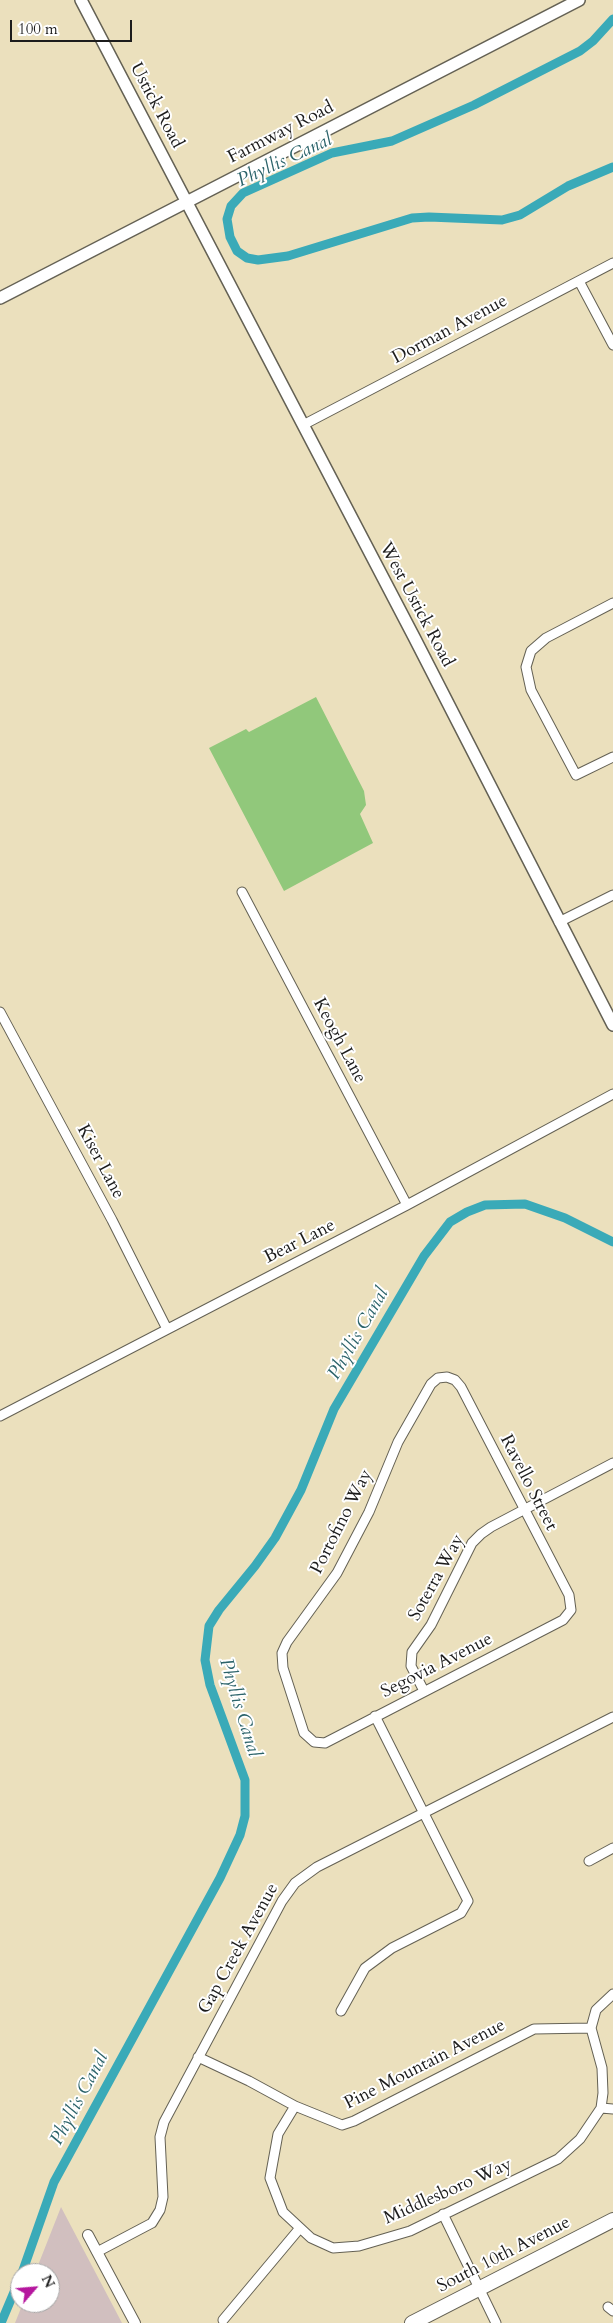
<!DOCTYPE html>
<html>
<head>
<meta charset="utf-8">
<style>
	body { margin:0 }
	#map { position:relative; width:613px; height:2323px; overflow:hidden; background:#ebe0bd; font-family:Cardo,serif }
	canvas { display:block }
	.north { position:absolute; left:10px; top:2263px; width:50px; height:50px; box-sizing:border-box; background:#fff; border:1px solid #a4a4a4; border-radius:50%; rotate:63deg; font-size:14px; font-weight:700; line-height:20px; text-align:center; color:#1c1c1c }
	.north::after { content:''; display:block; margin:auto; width:18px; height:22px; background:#b5179e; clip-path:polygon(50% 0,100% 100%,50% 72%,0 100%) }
	.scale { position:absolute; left:10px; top:20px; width:122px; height:22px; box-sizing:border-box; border:2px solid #1c1c1c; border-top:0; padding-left:6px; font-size:15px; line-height:18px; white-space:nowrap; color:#1c1c1c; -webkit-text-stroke:4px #fff; paint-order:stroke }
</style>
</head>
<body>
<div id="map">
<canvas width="613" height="2323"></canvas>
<div class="north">N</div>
<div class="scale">100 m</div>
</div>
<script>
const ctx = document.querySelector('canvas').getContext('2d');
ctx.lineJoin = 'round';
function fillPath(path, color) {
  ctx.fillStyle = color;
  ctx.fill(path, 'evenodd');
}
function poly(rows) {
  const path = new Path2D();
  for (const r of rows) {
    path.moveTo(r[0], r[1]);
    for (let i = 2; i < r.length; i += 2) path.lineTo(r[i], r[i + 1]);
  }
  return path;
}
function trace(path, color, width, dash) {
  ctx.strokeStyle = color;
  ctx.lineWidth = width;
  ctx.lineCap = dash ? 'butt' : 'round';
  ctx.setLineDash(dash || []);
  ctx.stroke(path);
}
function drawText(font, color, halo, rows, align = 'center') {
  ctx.font = font + ' Cardo,serif';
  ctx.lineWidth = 4;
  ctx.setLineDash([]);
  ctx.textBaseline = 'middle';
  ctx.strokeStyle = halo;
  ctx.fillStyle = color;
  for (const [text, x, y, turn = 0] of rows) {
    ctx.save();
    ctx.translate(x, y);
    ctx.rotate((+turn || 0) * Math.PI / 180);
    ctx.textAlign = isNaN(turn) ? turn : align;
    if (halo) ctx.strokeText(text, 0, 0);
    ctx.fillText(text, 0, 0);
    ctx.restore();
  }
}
fillPath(poly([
	[61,2207,122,2323,15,2323,23,2303,50,2303,50,2273,35,2273]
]), '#d1bfbf');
fillPath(poly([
	[316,697,364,791,366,805,360,814,373,843,284,891,209,748,246,729,249,732]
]), '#91c87b');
trace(poly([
	[613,19,593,41,580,51,474,105,392,141,332,153,243,193,231,206,227,219,230,237,237,251,247,258,258,260,288,256,412,218,429,217,502,220,520,215,568,186,613,167],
	[22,2273,54,2182,220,1878,240,1835,245,1816,245,1780,210,1685,205,1660,209,1626,219,1610,255,1566,275,1538,301,1490,334,1409,424,1256,450,1222,467,1212,485,1205,525,1204,565,1218,613,1242],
	[1,2323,20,2278]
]), '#3aaab8', 9);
const minor = poly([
	[579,281,613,345],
	[303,425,613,263],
	[613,603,546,638,531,651,526,667,531,690,576,775,613,757],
	[242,892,407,1205],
	[559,922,613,895],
	[0,1012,112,1220,167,1329],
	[447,1377,455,1380,461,1387,569,1595,571,1610,563,1620,325,1743,314,1742,304,1733,283,1668,282,1653,287,1642,337,1573,369,1512,398,1442,431,1384,438,1378,447,1377],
	[0,1416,407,1205,613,1094],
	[424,1691,411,1666,412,1652,431,1625,472,1543,481,1534,491,1527,613,1463],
	[589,1861,613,1848],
	[341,2011,365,1968,392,1948,461,1913,468,1901,375,1716],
	[198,2057,249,2081,295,2106,342,2125,354,2121,534,2029,591,2028],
	[295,2106,278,2134,270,2178,283,2212,311,2238,333,2248,359,2246,410,2231,558,2159,580,2139,601,2108,603,2093,602,2068,591,2028,596,2010,613,1994],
	[601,2108,613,2109],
	[443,2214,496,2323],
	[97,2252,152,2223,160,2210,163,2197,160,2137,164,2122,282,1901,295,1883,317,1867,613,1717],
	[608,2307,613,2311],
	[223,2320,300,2228]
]);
const tertiary = poly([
	[88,2235,135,2323]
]);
const secondary = poly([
	[81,0,414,637,613,1025],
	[0,298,579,0]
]);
const primary = poly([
	[412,2323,613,2220]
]);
trace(minor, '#646154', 11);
trace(tertiary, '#646154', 12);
trace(secondary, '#646154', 14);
trace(primary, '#646154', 16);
trace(minor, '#fff', 9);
trace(tertiary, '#fff', 10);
trace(secondary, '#fff', 11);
trace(primary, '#fff', 14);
drawText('18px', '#1c1c1c', '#fff', [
	["Ustick Road",156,106,62],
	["Farmway Road",281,133,-27],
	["Dorman Avenue",450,330,-28],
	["West Ustick Road",416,605,62],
	["Keogh Lane",339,1041,62],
	["Kiser Lane",100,1162,62],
	["Bear Lane",300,1242,-27],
	["Ravello Street",528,1483,63],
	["Portofino Way",342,1522,-63],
	["Soterra Way",437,1578,-61],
	["Segovia Avenue",437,1666,-27],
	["Gap Creek Avenue",239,1949,-61],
	["Pine Mountain Avenue",425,2065,-27],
	["Middlesboro Way",448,2192,-24],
	["South 10th Avenue",504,2255,-27]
]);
drawText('italic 19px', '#2b636a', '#fff', [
	["Phyllis Canal",285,161,-25],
	["Phyllis Canal",359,1334,-60],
	["Phyllis Canal",239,1708,73],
	["Phyllis Canal",80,2099,-62]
]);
</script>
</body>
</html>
